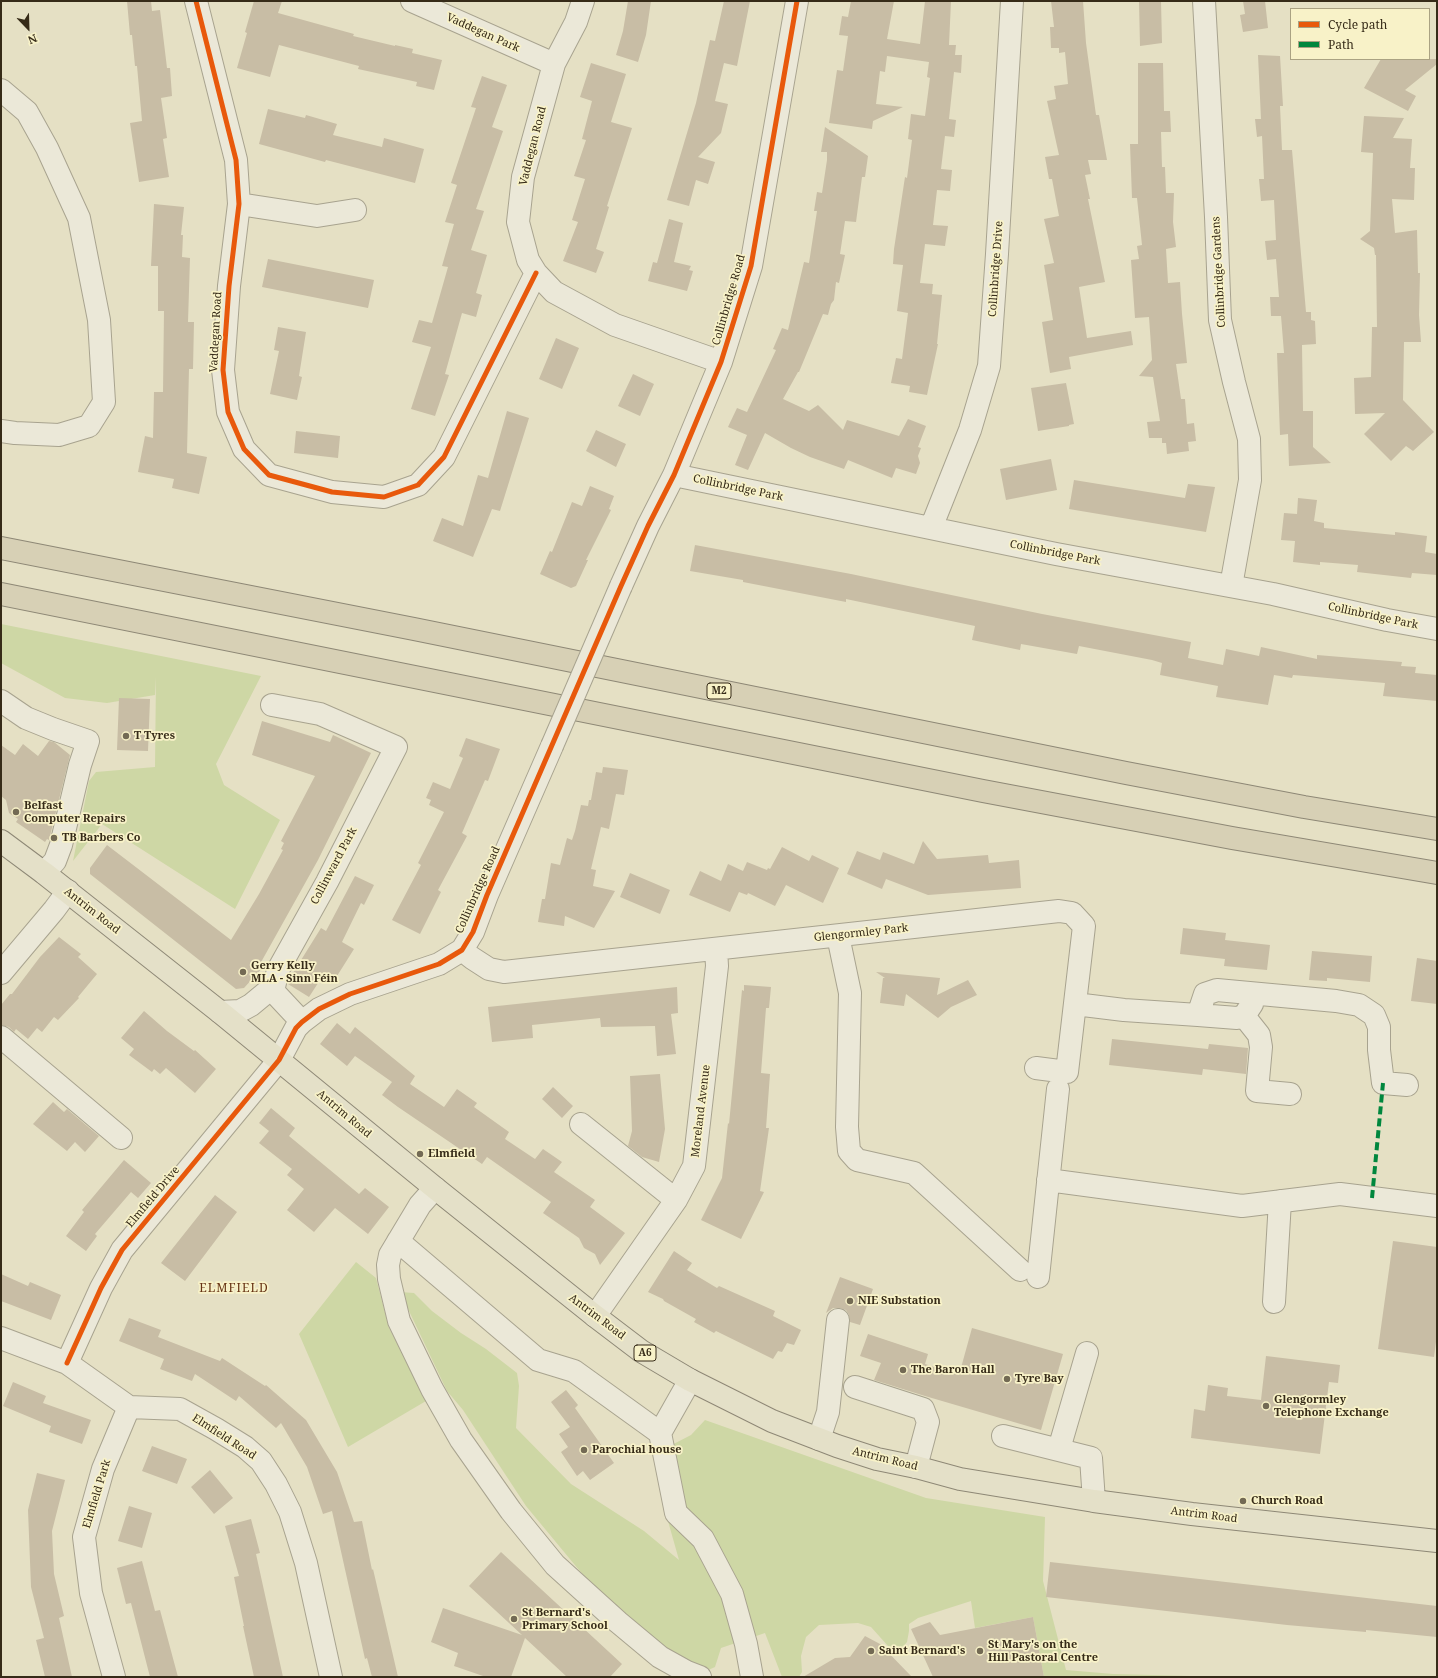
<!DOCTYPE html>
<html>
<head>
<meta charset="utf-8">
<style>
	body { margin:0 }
	#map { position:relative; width:1438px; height:1678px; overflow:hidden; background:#e5e0c4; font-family:"Noto Serif",serif }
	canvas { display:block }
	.frame { position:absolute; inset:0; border:2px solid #362b18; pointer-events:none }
	.legend { position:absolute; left:1290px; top:8px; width:140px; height:52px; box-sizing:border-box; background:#f8f2c8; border:1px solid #aaa282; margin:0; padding:5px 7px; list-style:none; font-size:12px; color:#362b18 }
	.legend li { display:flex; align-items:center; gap:8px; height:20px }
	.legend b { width:20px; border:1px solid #aaa282 }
	.north { position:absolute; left:8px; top:8px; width:40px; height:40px; -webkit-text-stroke:3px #f8f2c8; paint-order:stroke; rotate:157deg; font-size:11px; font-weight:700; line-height:16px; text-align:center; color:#362b18 }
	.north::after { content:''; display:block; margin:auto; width:14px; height:18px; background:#362b18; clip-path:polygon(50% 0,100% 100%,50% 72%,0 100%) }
</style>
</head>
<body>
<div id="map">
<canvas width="1438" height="1678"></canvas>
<div class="frame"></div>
<ul class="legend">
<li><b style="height:5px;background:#e8590c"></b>Cycle path</li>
<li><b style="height:5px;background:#00873e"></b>Path</li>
</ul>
<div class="north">N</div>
</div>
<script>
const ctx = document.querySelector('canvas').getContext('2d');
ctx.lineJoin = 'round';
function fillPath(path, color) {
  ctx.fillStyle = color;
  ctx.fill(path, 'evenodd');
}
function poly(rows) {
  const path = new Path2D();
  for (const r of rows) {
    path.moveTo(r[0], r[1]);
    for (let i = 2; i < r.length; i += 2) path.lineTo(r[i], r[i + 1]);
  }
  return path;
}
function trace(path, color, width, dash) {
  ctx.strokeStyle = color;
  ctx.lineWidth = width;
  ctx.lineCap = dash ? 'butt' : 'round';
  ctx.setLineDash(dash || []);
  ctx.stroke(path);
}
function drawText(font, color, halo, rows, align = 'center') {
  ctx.font = font + ' "Noto Serif",serif';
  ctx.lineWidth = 3.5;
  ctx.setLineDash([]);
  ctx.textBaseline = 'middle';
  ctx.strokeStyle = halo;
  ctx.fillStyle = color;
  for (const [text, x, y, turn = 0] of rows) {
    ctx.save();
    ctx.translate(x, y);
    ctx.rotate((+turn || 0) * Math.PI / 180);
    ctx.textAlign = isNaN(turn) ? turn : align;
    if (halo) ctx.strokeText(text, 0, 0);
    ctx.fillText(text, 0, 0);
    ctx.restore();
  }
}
fillPath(poly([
	[1,624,261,676,216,764,224,785,280,820,235,909,102,824,73,861,89,781,96,772,155,767,156,677,155,695,107,703,65,698,1,663],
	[356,1262,376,1278,389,1328,426,1401,348,1447,299,1334],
	[400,1292,414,1293,432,1311,461,1333,486,1349,517,1373,519,1386,516,1428,571,1484,644,1531,679,1560,664,1507,664,1449,691,1435,705,1420,926,1498,1045,1517,1043,1581,1066,1670,1113,1674,1230,1677,1044,1677,1033,1617,975,1628,971,1601,918,1618,909,1624,909,1631,907,1642,902,1648,888,1646,871,1627,858,1623,819,1625,806,1637,801,1656,802,1672,799,1677,782,1677,765,1633,721,1648,715,1667,706,1671,671,1654,603,1599,526,1506,463,1410,447,1391]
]), '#ced7a5');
fillPath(poly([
	[127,1,151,1,152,11,160,10,167,68,170,68,172,96,161,98,167,138,163,139,169,177,139,182,130,123,142,121,137,66,135,66,132,35,130,35],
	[254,1,282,1,278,13,354,34,353,36,395,46,395,45,413,49,412,53,442,60,434,90,416,86,417,82,358,69,359,66,279,45,270,77,237,68,247,33,245,32],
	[628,1,651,1,646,35,638,62,616,55,623,31],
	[724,1,750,1,737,66,724,63,715,101,728,104,721,133,698,157,715,162,708,184,696,180,689,206,667,200,696,103,710,40,715,41],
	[851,1,894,1,887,39,920,44,925,1,951,1,949,45,956,45,955,55,962,55,961,73,954,72,949,119,956,120,954,137,945,136,941,169,952,170,950,191,937,190,933,225,948,226,945,246,925,244,920,283,933,284,932,294,942,295,937,344,938,344,927,395,909,392,910,386,891,383,896,358,902,359,908,313,897,311,903,265,893,264,894,249,905,177,907,178,912,140,908,139,911,114,925,116,930,78,927,77,929,62,887,56,885,72,880,71,876,104,903,107,873,121,872,129,829,123,837,70,843,71,848,36,839,35,842,16,848,17],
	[1051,1,1083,1,1086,43,1096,115,1099,115,1107,160,1088,160,1091,174,1085,175,1090,199,1088,199,1105,282,1079,287,1087,338,1131,331,1133,345,1069,357,1071,369,1050,373,1042,322,1053,320,1044,265,1054,263,1044,219,1059,216,1052,179,1049,179,1045,157,1059,155,1047,101,1056,99,1054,86,1068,84,1065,52,1059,53,1059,48,1051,48,1050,27,1054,27],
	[1139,1,1161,1,1162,43,1140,46],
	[1243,1,1265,1,1268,28,1243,32,1240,15,1245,14],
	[1258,55,1280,56,1283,106,1280,106,1282,150,1292,150,1306,312,1311,312,1311,320,1315,321,1316,344,1302,345,1303,411,1313,411,1313,447,1331,463,1289,466,1288,434,1280,435,1277,353,1284,353,1281,316,1271,316,1270,297,1279,297,1276,259,1267,260,1265,241,1276,240,1274,200,1261,201,1259,179,1264,179,1262,136,1257,137,1255,119,1261,119],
	[1381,59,1437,59,1437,64,1405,90,1416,96,1408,111,1364,88],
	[591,63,626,74,611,122,632,128,607,206,609,207,596,249,604,252,596,273,563,261,578,222,572,220,585,179,574,176,586,140,582,139,592,101,580,97],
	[1138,63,1163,63,1164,111,1170,111,1171,132,1161,132,1162,167,1165,167,1166,193,1174,193,1173,222,1176,247,1166,249,1168,283,1180,282,1182,314,1187,363,1176,364,1181,399,1185,399,1187,424,1194,423,1196,441,1188,442,1189,451,1167,454,1166,443,1162,443,1162,438,1149,438,1147,422,1160,421,1153,377,1139,376,1152,360,1149,317,1135,318,1131,260,1139,259,1137,246,1142,245,1137,198,1132,198,1130,144,1138,144],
	[482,76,507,85,492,127,503,131,476,209,484,211,471,250,487,255,476,293,482,295,476,317,462,313,445,374,449,375,435,416,411,409,431,347,412,342,419,320,432,323,448,267,442,266,454,224,445,222,457,185,451,183,476,108,471,107],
	[268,109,305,118,306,115,337,124,333,135,382,147,384,138,424,149,415,183,326,160,325,162,259,144],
	[1364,116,1404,118,1393,138,1412,139,1410,168,1415,168,1414,200,1392,199,1395,233,1417,230,1418,273,1420,273,1419,315,1421,342,1404,342,1403,400,1434,432,1413,451,1406,446,1391,461,1364,434,1385,413,1355,414,1354,378,1371,377,1372,327,1377,327,1376,255,1375,255,1374,248,1360,239,1370,231,1373,153,1361,152],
	[825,127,868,156,865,177,862,177,856,222,845,221,840,254,845,255,839,283,836,282,834,300,831,304,828,315,823,314,799,372,798,372,783,399,809,411,818,405,843,430,847,420,899,436,908,419,926,426,918,447,921,448,918,456,920,463,916,474,896,468,892,478,848,460,844,469,810,457,791,448,765,433,748,470,735,465,747,435,728,427,737,408,747,412,776,350,773,349,782,328,788,330,804,262,809,263,817,211,814,211,817,192,822,193,827,160,827,152,821,152],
	[154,204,184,207,181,235,183,235,182,257,190,258,188,322,194,322,193,369,189,369,187,453,207,457,199,494,172,488,174,479,138,472,145,436,153,438,154,392,163,392,164,311,158,311,158,266,151,266],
	[669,219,683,223,674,262,691,266,689,270,693,271,687,291,648,281,653,262,657,263],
	[268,259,374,280,368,308,262,287],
	[278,327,306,332,299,376,302,377,297,400,270,394,279,351,274,350],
	[556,338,579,348,562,389,539,379],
	[633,374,654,384,640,416,618,406],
	[1066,383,1074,424,1069,425,1069,426,1038,431,1031,388],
	[507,411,529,418,500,511,492,509,473,557,433,541,442,518,463,526,478,475,488,478],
	[596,430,626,444,616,467,586,451],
	[296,431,340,436,338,458,294,453],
	[1051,459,1057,490,1006,500,1000,469],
	[1074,480,1185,498,1188,484,1215,487,1206,532,1069,509],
	[590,486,614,496,609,509,611,510,586,560,588,560,576,586,571,588,540,574,550,551,552,552,572,502,582,506],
	[1298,498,1317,500,1314,521,1324,523,1324,528,1395,535,1395,532,1427,536,1425,552,1437,554,1437,575,1412,573,1411,578,1357,572,1358,565,1320,562,1320,565,1293,562,1295,541,1281,540,1284,513,1297,514],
	[695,545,851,574,1042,614,1191,642,1188,658,1223,665,1226,649,1259,656,1261,647,1317,659,1317,655,1402,662,1401,666,1416,667,1415,673,1437,675,1437,701,1383,696,1385,683,1293,675,1292,678,1274,675,1268,705,1216,697,1218,686,1160,675,1162,663,1152,660,1079,646,1077,654,1021,644,1020,650,972,640,975,626,846,599,846,602,743,582,743,580,690,571],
	[119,698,150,699,148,751,117,750],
	[262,721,330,742,333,735,371,753,318,860,260,964,263,967,244,988,236,989,90,874,90,868,107,845,231,940,259,894,283,850,281,849,284,843,281,841,315,776,252,755],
	[466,738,500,749,488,781,485,780,462,833,467,836,438,890,441,892,420,934,392,920,421,865,418,863,444,812,429,805,431,800,426,798,433,782,450,789,463,758,459,756],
	[49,741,54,742,70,755,49,840,47,839,45,842,16,822,18,819,9,813,6,800,1,796,1,745,15,755,23,744,38,756],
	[603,767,628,770,624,795,616,794,609,829,601,827,591,869,596,870,593,886,615,891,594,928,565,916,564,926,538,922,542,899,545,899,551,863,560,865,567,838,572,840,575,831,581,805,588,806,589,800,591,800,596,772,602,773],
	[923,841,937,859,988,855,989,863,1019,860,1021,888,928,895,886,879,882,889,847,874,857,851,880,860,883,852,914,864],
	[782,847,809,861,812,855,839,868,823,903,786,885,775,906,748,893,747,895,739,892,730,912,689,895,700,871,721,881,728,864,743,871,747,862,767,870,768,868,770,869],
	[630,873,670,890,660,914,620,897],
	[355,876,374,885,364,905,361,903,342,942,354,949,332,984,322,977,309,997,288,984,288,981,321,928,326,931],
	[1183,928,1226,933,1225,940,1270,945,1267,970,1224,966,1225,959,1180,954],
	[59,937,81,954,78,957,97,974,78,997,79,998,58,1020,54,1017,42,1032,37,1028,28,1039,16,1029,14,1032,9,1027,1,1025,1,1005,10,994,12,994,40,957],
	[1312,951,1372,956,1370,982,1327,978,1327,981,1309,980],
	[1417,958,1437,961,1437,1004,1411,1001],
	[876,972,940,978,937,995,968,980,977,995,951,1007,938,1018,906,994,904,1006,880,1003,883,978,885,978],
	[744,985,771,987,769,1008,766,1008,761,1073,770,1074,766,1128,769,1128,760,1191,764,1192,741,1239,701,1220,722,1178,728,1123,729,1124,742,990,744,991],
	[677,987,678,1013,671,1014,676,1054,657,1056,655,1026,601,1027,600,1018,532,1025,533,1038,492,1042,488,1007],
	[144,1011,167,1031,194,1051,195,1050,216,1069,195,1093,166,1068,160,1074,154,1069,152,1072,129,1055,134,1049,121,1038],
	[337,1023,350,1034,355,1027,415,1076,410,1084,444,1107,457,1089,477,1103,474,1107,509,1132,505,1139,535,1159,543,1149,562,1162,554,1172,595,1200,590,1207,625,1233,600,1265,595,1254,584,1248,579,1238,543,1213,551,1202,487,1157,482,1164,398,1107,382,1095,392,1082,355,1056,347,1066,320,1044],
	[1112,1039,1208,1049,1209,1044,1248,1048,1246,1074,1203,1069,1202,1075,1109,1065],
	[660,1074,665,1129,659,1162,642,1157,628,1146,632,1131,630,1076],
	[553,1087,573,1106,562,1118,542,1099],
	[53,1102,64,1112,67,1109,99,1136,85,1152,75,1142,67,1151,33,1124],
	[271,1108,295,1128,289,1136,359,1194,365,1188,389,1207,368,1234,335,1208,314,1232,287,1210,304,1189,287,1175,292,1169,259,1143,269,1131,259,1123],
	[124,1160,151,1183,138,1198,131,1192,95,1234,97,1236,86,1251,66,1236,84,1212,82,1210],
	[215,1195,237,1212,185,1281,161,1263],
	[1393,1241,1437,1247,1437,1334,1434,1357,1378,1349],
	[674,1251,692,1263,687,1270,717,1288,719,1286,775,1311,773,1316,801,1330,794,1345,787,1343,782,1352,778,1351,773,1359,716,1331,714,1333,694,1322,696,1319,664,1301,663,1299,648,1292],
	[1,1274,28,1286,30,1282,61,1295,51,1320,1,1301],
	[840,1277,873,1289,860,1325,850,1322,849,1315,846,1310,840,1308,833,1308,826,1313],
	[129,1318,161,1330,158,1337,220,1361,222,1358,265,1386,266,1385,306,1420,337,1472,354,1522,362,1521,372,1570,373,1569,398,1677,372,1677,367,1658,365,1659,332,1511,323,1514,307,1467,281,1423,276,1428,239,1396,236,1401,195,1374,192,1381,160,1369,164,1359,119,1341],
	[972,1328,1063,1354,1041,1430,925,1396,874,1380,881,1363,860,1356,868,1334,928,1354,925,1364,959,1375],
	[1266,1356,1340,1365,1338,1383,1329,1382,1320,1454,1191,1438,1194,1409,1205,1411,1208,1385,1228,1388,1227,1396,1261,1400],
	[13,1382,46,1396,43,1403,91,1420,82,1444,49,1432,51,1426,3,1406],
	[566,1390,578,1405,575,1408,614,1463,590,1480,583,1471,577,1476,561,1452,568,1447,559,1434,570,1427,551,1402],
	[152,1446,187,1459,177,1484,142,1471],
	[210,1470,233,1498,214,1514,191,1487],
	[37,1473,65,1480,52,1531,54,1574,64,1616,59,1618,72,1677,45,1677,36,1640,44,1638,31,1587,28,1510],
	[129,1506,152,1513,142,1548,118,1541],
	[251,1519,260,1553,256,1554,283,1677,254,1677,243,1626,244,1626,234,1577,239,1576,225,1526],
	[501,1552,622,1664,610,1677,567,1677,525,1638,511,1677,486,1677,454,1666,458,1653,431,1642,443,1608,522,1635,469,1586],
	[142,1561,155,1611,160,1610,178,1677,150,1677,131,1603,126,1604,117,1568],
	[1050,1562,1437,1606,1437,1637,1366,1630,1366,1632,1287,1625,1046,1597],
	[1033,1617,1044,1677,933,1677,911,1629,930,1622,940,1635],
	[865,1636,880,1644,912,1677,803,1677,835,1658,850,1657]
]), '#c8bda5');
const minor = poly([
	[196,1,236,160,239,204,229,286,223,370,228,412,244,449,269,475,332,492,384,497,418,485,444,457,536,273],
	[412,1,554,64],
	[583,1,576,22,554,64,523,177,518,222,528,260,536,273,554,292,615,325,721,362],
	[1204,1,1216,217,1220,320,1234,382,1249,439,1250,480,1231,586],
	[1,90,27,112,47,148,79,218,99,320,104,402,89,426,59,435,15,433,1,431],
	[239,204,317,216,355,210],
	[674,475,1056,554,1273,594,1387,620,1437,629],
	[931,528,970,430,989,366,997,254,1012,1],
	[621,586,648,526,674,475,721,362,751,266,797,1],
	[1,701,26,718,53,729,88,741,80,765,61,845,55,861,44,873],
	[272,705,320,714,396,747,327,882,278,970,273,991,302,1022],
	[838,936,850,993,847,1127,849,1151,857,1160,914,1173,1020,1270],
	[462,950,472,958,489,969,504,972,1059,911,1072,913,1084,926,1067,1072,1036,1068],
	[1,973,54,910,68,891],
	[1075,1004,1124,1010,1198,1015,1205,994,1217,990,1336,1001,1359,1005,1374,1015,1379,1027,1379,1050,1383,1083,1407,1085],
	[220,1012,240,1011,251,1005,274,986],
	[1198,1015,1237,1018,1244,1016,1252,1004],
	[1244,1016,1259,1035,1261,1047,1257,1091,1290,1094],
	[1,1037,121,1138],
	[581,1124,676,1200],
	[1048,1180,1242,1206,1340,1194,1437,1206],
	[435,1188,420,1205,390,1255,388,1265,389,1279,399,1321,432,1389,461,1440,511,1511,555,1565,618,1622,660,1657,687,1672,700,1677],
	[398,1241,538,1360,574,1371,660,1433],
	[1038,1277,1058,1089],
	[1274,1302,1280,1201],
	[595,1316,676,1200,694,1166,717,966,716,949],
	[1,1338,67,1363,129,1407,180,1409,216,1429,245,1447,261,1461,276,1484,290,1512,306,1563,331,1677],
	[67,1363,101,1288,122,1250,279,1060,296,1028,302,1022,319,1009,350,994,439,964,462,950,473,932,487,895,552,746],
	[690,1380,660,1433,676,1513,703,1539,732,1594,746,1644,752,1677],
	[855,1387,923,1409,928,1422,916,1467],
	[1003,1436,1091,1458,1094,1501],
	[819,1439,828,1412,838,1320],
	[1059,1449,1087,1353],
	[114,1677,91,1593,84,1537,103,1469,129,1407]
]);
const major = poly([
	[1,841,44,873,220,1012,435,1188,595,1316,641,1351,690,1380,772,1421,837,1446,877,1459,916,1467,960,1479,1094,1501,1192,1514,1437,1541]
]);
const highway = poly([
	[1,548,414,629,1126,773,1304,807,1437,829],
	[1,594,983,791,1232,838,1437,873]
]);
trace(minor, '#a8a38f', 24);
trace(major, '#8e8876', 24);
trace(highway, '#8e8876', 24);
trace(minor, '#ebe8d8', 22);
trace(major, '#e4e0c8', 22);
trace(highway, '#d7d0b5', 22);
const minorBridge = poly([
	[552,746,621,586]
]);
trace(minorBridge, '#a8a38f', 24, []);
trace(minorBridge, '#ebe8d8', 22);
trace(poly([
	[1372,1198,1383,1083]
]), '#00873e', 4, [8, 4]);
trace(poly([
	[196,1,236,160,239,204,229,286,223,370,228,412,244,449,269,475,332,492,384,497,418,485,444,457,536,273],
	[67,1363,101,1288,122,1250,279,1060,296,1028,302,1022,319,1009,350,994,439,964,462,950,473,932,487,895,621,586,648,526,674,475,721,362,751,266,797,1]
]), '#e8590c', 5);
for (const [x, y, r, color] of [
	[126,736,4,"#736a54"],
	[16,812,4,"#736a54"],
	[54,838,4,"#736a54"],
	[243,972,4,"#736a54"],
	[420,1154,4,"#736a54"],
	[850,1301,4,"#736a54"],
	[903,1370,4,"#736a54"],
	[1007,1379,4,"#736a54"],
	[1266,1406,4,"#736a54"],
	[584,1450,4,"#736a54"],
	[1243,1501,4,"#736a54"],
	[514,1619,4,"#736a54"],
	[871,1651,4,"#736a54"],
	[980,1651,4,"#736a54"]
]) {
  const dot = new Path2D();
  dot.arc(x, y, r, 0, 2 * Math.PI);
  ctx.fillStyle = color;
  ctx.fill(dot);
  trace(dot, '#f8f2c8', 1.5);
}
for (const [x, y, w] of [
	[719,691,24],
	[645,1353,22]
]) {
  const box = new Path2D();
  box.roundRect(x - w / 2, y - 8, w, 16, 3);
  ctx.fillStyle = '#f8f2c8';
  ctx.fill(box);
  trace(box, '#362b18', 1);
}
drawText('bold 10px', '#362b18', null, [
	["M2",719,691],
	["A6",645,1353]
]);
drawText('11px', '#362b18', '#f8f2c8', [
	["Vaddegan Park",483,33,24],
	["Vaddegan Road",533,146,-76],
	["Collinbridge Drive",996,269,-86],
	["Collinbridge Gardens",1219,272,-93],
	["Collinbridge Road",729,300,-74],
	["Vaddegan Road",216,332,-87],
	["Collinbridge Park",738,488,12],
	["Collinbridge Park",1055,553,11],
	["Collinbridge Park",1373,616,12],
	["Collinward Park",334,866,-62],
	["Collinbridge Road",478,890,-66],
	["Antrim Road",92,911,38],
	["Glengormley Park",861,933,-6],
	["Moreland Avenue",701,1111,-83],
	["Antrim Road",344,1114,40],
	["Elmfield Drive",153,1197,-50],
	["Antrim Road",597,1317,37],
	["Elmfield Road",224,1437,33],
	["Antrim Road",885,1459,14],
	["Elmfield Park",97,1494,-73],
	["Antrim Road",1204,1515,7]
]);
drawText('bold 11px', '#362b18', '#f8f2c8', [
	["T Tyres",134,736],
	["Belfast",24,806],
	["Computer Repairs",24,819],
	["TB Barbers Co",62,838],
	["Gerry Kelly",251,966],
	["MLA - Sinn Féin",251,979],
	["Elmfield",428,1154],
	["NIE Substation",858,1301],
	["The Baron Hall",911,1370],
	["Tyre Bay",1015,1379],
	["Glengormley",1274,1400],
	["Telephone Exchange",1274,1413],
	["Parochial house",592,1450],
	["Church Road",1251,1501],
	["St Bernard's",522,1613],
	["Primary School",522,1626],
	["St Mary's on the",988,1645],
	["Hill Pastoral Centre",988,1658],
	["Saint Bernard's",879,1651]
], 'left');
ctx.letterSpacing = '1px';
drawText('12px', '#663314', '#f8f2c8', [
	["ELMFIELD",234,1289]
]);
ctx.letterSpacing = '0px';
</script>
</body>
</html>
